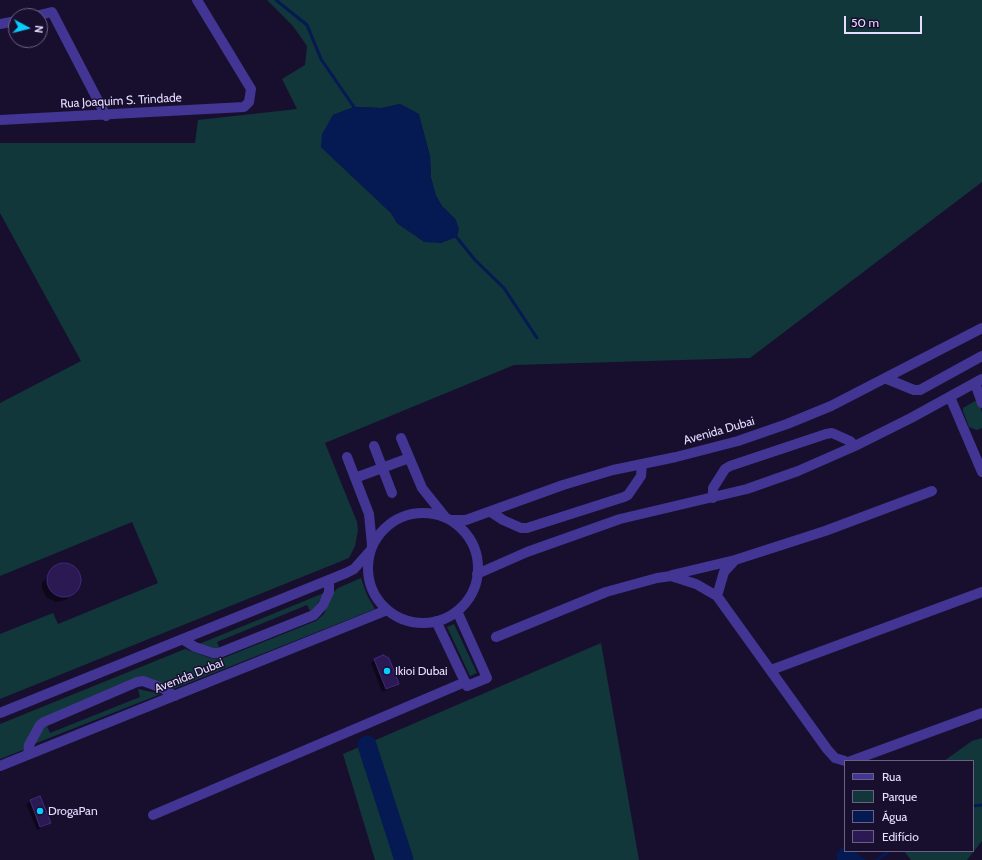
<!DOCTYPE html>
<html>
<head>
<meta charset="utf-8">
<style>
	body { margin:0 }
	#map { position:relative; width:982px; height:860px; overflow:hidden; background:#180f2f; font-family:Cabin,sans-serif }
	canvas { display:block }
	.legend { position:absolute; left:844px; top:760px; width:130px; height:92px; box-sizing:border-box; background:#180f2f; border:1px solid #6a6182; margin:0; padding:5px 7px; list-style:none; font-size:12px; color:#e5ddff }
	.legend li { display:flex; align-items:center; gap:8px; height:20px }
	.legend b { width:20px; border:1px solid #6a6182 }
	.north { position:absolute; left:8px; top:8px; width:40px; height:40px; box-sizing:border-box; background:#180f2f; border:1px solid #6a6182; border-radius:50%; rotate:97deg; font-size:11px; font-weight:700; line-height:16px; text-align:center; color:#e5ddff }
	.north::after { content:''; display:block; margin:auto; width:14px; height:18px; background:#09cdff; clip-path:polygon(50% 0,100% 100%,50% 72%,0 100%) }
	.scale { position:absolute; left:844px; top:16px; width:78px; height:18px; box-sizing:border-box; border:2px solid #e5ddff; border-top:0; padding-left:5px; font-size:12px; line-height:14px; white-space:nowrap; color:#e5ddff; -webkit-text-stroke:3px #180f2f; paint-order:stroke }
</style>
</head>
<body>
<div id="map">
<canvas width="982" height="860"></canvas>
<ul class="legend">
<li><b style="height:5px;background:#423593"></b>Rua</li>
<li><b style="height:11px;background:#11373a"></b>Parque</li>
<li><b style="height:11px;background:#051952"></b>Água</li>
<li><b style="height:11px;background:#2a1952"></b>Edifício</li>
</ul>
<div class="north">N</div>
<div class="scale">50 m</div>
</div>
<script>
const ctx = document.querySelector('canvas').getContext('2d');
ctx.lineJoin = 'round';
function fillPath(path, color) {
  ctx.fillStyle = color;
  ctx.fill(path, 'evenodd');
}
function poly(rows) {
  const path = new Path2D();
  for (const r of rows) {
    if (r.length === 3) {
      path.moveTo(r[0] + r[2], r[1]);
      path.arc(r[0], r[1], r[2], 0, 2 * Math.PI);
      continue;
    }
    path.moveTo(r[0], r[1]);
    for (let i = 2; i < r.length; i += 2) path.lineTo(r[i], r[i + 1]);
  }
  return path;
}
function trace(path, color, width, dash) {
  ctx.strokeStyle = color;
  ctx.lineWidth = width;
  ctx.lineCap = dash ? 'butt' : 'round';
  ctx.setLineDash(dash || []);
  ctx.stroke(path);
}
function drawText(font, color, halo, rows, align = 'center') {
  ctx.font = font + ' Cabin,sans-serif';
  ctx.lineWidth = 3;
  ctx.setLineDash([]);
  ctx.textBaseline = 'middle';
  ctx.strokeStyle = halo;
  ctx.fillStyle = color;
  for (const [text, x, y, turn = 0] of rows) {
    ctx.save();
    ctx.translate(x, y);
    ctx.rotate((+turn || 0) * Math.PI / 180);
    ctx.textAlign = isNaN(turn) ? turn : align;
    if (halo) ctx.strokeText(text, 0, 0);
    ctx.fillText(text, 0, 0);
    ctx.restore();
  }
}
fillPath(poly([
	[267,0,982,0,982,182,750,358,514,365,325,443,357,522,358,530,355,546,349,558,0,699,0,634,53,613,58,624,158,583,132,522,0,576,0,403,81,361,0,213,0,143,195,143,198,120,297,109,282,79,305,65,307,46,293,26],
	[400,104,418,114,430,156,431,178,436,196,442,206,456,220,410,232,397,223,391,213,321,147,333,115,354,107,382,108],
	[975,401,979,403,982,412,982,428,977,430,969,427,963,411,963,408],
	[361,578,367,595,375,609,176,688,172,689,150,681,45,717,23,750,0,759,0,724,185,649,210,658,221,659,316,621,324,614,332,594,338,588],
	[324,593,311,613,307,605,217,642,220,650,199,644],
	[454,624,477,673,470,676,447,627],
	[601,643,639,860,375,860,343,754],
	[138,689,161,694,34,744,41,731,47,726,50,733,140,697],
	[982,738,982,841,967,860,911,860,904,851,973,851,973,761,944,761,972,741]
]), '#11373a');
fillPath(poly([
	[400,104,419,114,430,156,431,178,436,196,442,206,456,220,459,229,457,237,441,243,424,242,397,223,391,213,321,147,322,134,333,115,354,107,382,108],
	[842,847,845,848,845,851,854,851,866,860,837,860,837,853]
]), '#051952');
fillPath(poly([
	[68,564,76,569,79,574,79,585,66,600,55,602,46,597,42,588,42,583,54,568,58,565],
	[374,660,398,684,394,687,382,692,371,663],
	[40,797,50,823,37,830,26,804]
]), '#0007');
trace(poly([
	[276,0,307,25,321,59,356,110],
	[454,234,475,260,504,288,537,338],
	[973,806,982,805],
	[877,860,889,851]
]), '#051952', 3);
trace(poly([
	[367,745,404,860]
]), '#051952', 19);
const building = poly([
	[64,580,17],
	[383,655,389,658,399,684,386,689,374,659,383,655],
	[40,796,51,823,40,827,30,800,40,796]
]);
fillPath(building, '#2a1952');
trace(building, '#432881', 1);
trace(poly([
	[35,16,52,12,106,116],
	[0,24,16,21],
	[0,120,244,107,249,102,251,89,197,0],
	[887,379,914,390,920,390,982,356],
	[975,383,982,403],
	[950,397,982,472],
	[401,438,422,488,446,518],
	[374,446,392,493],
	[347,457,369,514,372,545],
	[355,478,409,458],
	[713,498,713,488,725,469,730,466,826,434,832,433,850,441,855,446],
	[491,512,503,520,521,528,527,528,624,497,628,495,641,476,642,464],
	[423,568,55],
	[450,520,466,520,563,485,613,470,676,457,738,441,787,424,831,406,982,328],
	[477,574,527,552,620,519,747,489,798,471,855,446,911,418,982,379],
	[672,575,735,560],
	[717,596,827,749,835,758,845,761],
	[436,621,467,686,487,678,457,611],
	[496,637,606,592,657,578,671,576,696,584,717,596,724,572,735,560,825,531,932,491],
	[182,639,195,647,213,653,219,653,314,615,323,605,329,592,329,580],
	[771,670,982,592],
	[0,713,346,573,354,569,370,551],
	[28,755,29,745,40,725,44,722,137,682,143,681,162,688,175,696],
	[851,761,982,713],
	[0,766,387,610],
	[153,815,465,682]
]), '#423593', 10);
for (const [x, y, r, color] of [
	[387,671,4,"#09cdff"],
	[40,811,4,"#09cdff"]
]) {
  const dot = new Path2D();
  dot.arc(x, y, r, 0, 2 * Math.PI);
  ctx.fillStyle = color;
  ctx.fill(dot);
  trace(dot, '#180f2f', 1.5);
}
drawText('12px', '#e5ddff', '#180f2f', [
	["Rua Joaquim S. Trindade",121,101,-3],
	["Avenida Dubai",719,431,-16],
	["Avenida Dubai",189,676,-22]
]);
drawText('12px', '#e5ddff', '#180f2f', [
	["Ikioi Dubai",395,671],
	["DrogaPan",48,811]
], 'left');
</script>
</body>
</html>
